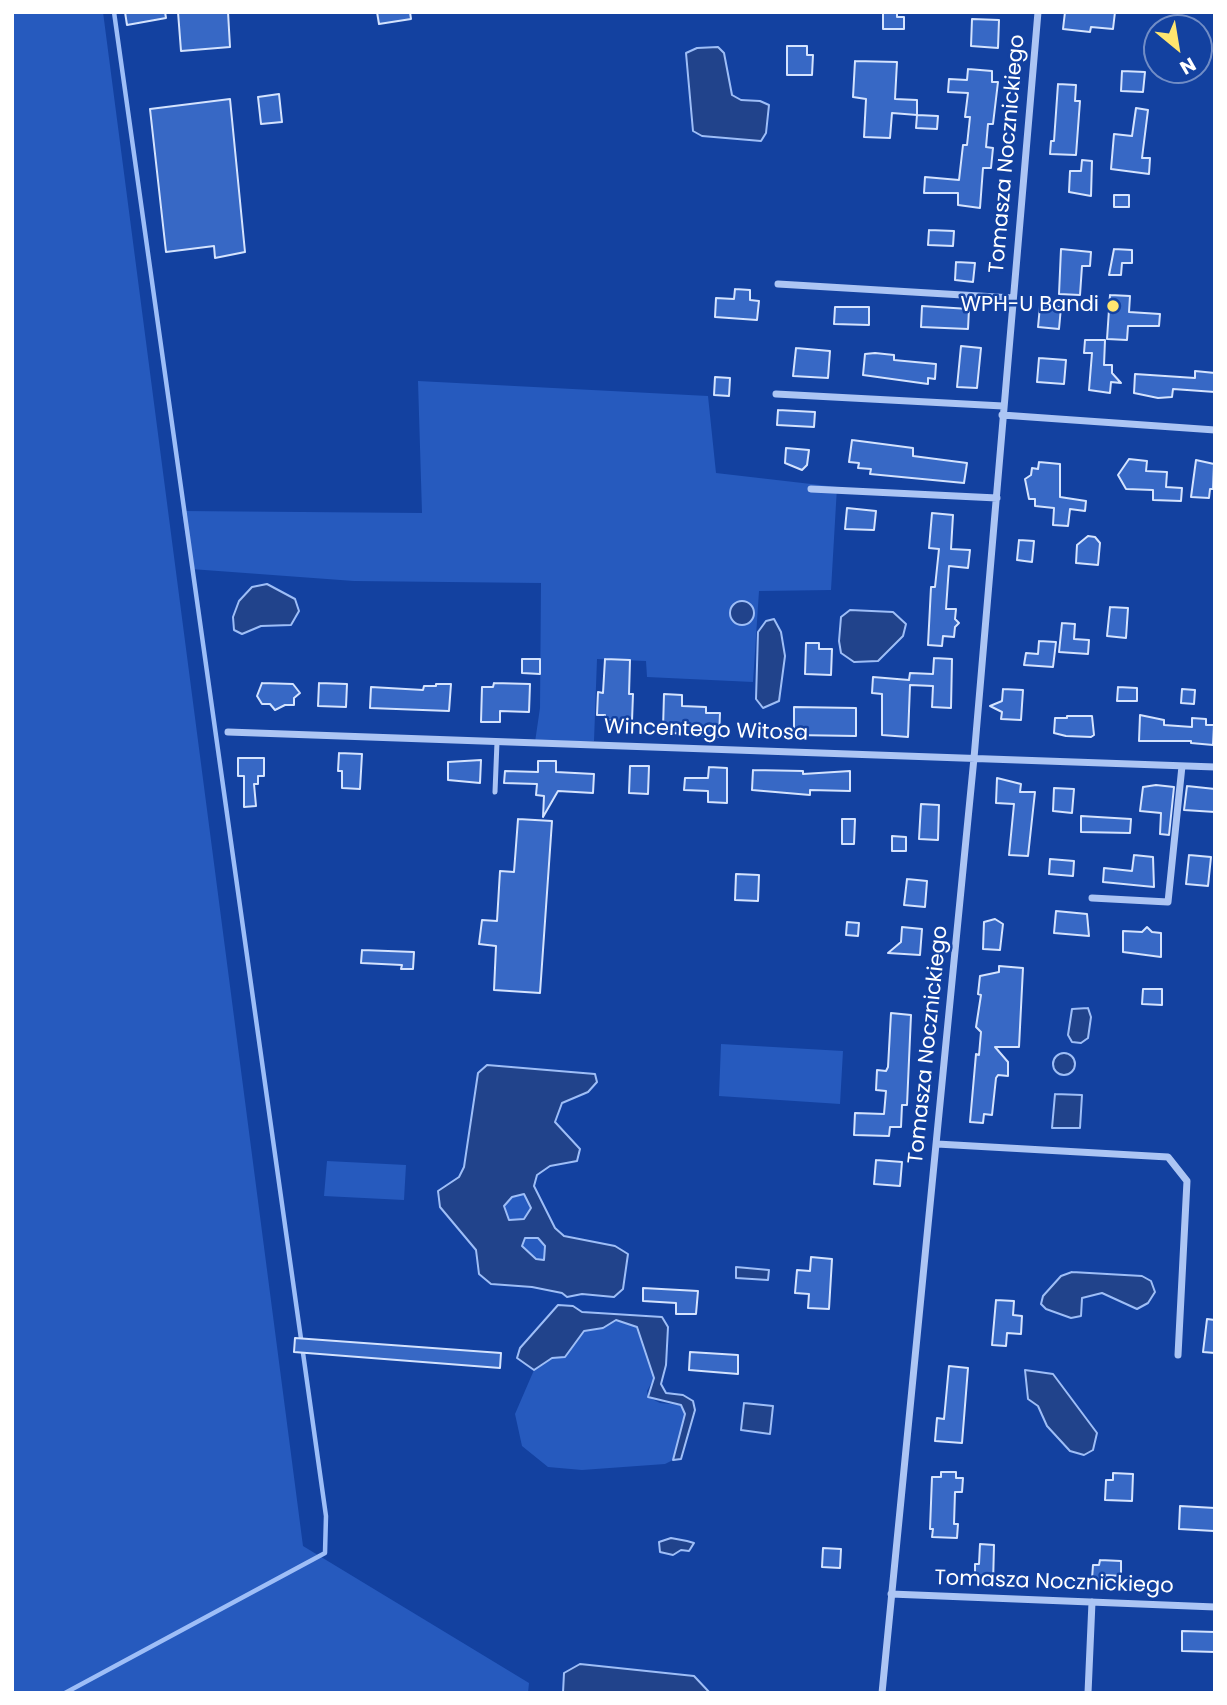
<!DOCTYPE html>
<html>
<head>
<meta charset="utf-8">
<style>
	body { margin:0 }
	#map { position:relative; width:1227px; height:1705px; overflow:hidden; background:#1341a0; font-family:Poppins,sans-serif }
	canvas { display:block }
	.frame { position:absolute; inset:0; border:14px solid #fff; pointer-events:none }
	.north { position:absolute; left:1143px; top:14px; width:70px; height:70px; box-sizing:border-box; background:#1341a0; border:2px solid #718dc6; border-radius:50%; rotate:150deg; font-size:19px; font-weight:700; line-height:28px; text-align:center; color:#fff }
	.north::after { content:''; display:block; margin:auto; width:24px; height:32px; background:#ffe56f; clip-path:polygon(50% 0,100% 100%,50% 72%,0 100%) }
</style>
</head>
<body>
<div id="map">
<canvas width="1227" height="1705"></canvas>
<div class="frame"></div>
<div class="north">N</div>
</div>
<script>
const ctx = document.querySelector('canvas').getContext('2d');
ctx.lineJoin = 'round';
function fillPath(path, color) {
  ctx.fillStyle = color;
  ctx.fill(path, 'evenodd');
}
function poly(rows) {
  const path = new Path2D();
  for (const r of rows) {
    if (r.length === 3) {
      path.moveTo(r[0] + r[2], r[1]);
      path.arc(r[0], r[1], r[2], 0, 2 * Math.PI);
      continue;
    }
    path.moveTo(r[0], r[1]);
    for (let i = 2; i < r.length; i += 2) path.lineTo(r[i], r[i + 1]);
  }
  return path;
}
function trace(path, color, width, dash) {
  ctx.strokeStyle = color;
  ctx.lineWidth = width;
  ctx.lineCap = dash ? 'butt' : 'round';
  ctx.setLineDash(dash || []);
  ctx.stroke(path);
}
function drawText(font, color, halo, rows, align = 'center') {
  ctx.font = font + ' Poppins,sans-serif';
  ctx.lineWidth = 5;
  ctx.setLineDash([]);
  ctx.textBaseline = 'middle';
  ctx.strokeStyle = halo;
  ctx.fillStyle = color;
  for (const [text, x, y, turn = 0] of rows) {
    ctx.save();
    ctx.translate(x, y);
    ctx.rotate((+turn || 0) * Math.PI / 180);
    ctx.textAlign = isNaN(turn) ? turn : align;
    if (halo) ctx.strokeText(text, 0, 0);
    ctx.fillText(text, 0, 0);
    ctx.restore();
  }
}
fillPath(poly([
	[12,12,103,12,303,1546,529,1683,528,1693,12,1693],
	[418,381,708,396,716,473,837,487,831,590,759,591,753,682,647,677,646,661,597,659,594,741,535,742,540,708,541,583,354,581,191,569,182,511,422,513],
	[721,1044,843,1051,840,1104,719,1096],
	[327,1161,406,1165,404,1200,324,1196],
	[524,1194,531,1208,524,1219,509,1220,504,1206,512,1197],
	[525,1238,538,1238,545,1246,545,1260,536,1259,521,1245],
	[616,1320,637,1327,654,1378,647,1391,648,1397,660,1403,681,1405,685,1414,673,1460,665,1464,582,1470,548,1467,522,1446,515,1414,534,1370,552,1358,565,1357,584,1331,603,1328]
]), '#265abe');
const water = poly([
	[718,47,724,53,732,95,741,100,760,101,769,105,766,133,761,141,702,136,693,131,686,53,697,48,718,47],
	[267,584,295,599,299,611,291,625,261,626,242,634,234,630,233,617,239,601,252,587,267,584],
	[742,613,12],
	[850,610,893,612,906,624,903,636,878,661,854,662,841,653,839,641,841,617,850,610],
	[774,619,781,632,785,656,779,701,763,708,756,699,758,632,766,621,774,619],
	[1088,1008,1091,1017,1088,1038,1081,1043,1072,1042,1068,1035,1072,1009,1088,1008],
	[1064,1064,11],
	[487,1065,595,1074,597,1082,588,1092,562,1103,555,1122,580,1149,577,1161,550,1166,537,1175,534,1186,555,1228,564,1236,615,1246,628,1254,623,1289,614,1297,582,1294,567,1297,562,1293,532,1287,491,1284,479,1274,476,1250,440,1207,438,1191,459,1177,464,1167,478,1073,487,1065],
	[524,1194,531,1208,524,1219,509,1220,504,1206,512,1197,524,1194],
	[525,1238,538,1238,545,1246,544,1260,536,1259,522,1246,525,1238],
	[1055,1094,1082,1095,1080,1128,1052,1128,1055,1094],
	[736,1267,769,1270,768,1280,736,1278,736,1267],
	[1072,1272,1142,1276,1151,1281,1155,1292,1148,1303,1137,1309,1102,1293,1082,1298,1081,1316,1071,1318,1046,1309,1041,1304,1043,1296,1061,1276,1072,1272],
	[558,1305,573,1306,582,1312,662,1317,668,1327,666,1365,661,1384,666,1393,683,1395,693,1401,695,1410,681,1459,673,1460,685,1414,681,1405,648,1397,654,1378,637,1327,616,1320,603,1328,584,1331,565,1357,552,1358,534,1370,517,1358,520,1348,558,1305],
	[1025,1370,1053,1374,1097,1433,1093,1450,1084,1455,1070,1451,1047,1426,1038,1406,1028,1399,1025,1370],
	[744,1403,773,1406,770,1434,741,1430,744,1403],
	[671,1538,687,1541,694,1543,689,1551,681,1550,673,1555,660,1552,659,1542,671,1538],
	[580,1664,694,1676,710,1693,563,1693,564,1673,580,1664]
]);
fillPath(water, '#21438b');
trace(water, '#9ebef7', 2);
trace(poly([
	[65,1693,325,1553,326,1516,114,12]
]), '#9ebef7', 4.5);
const building = poly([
	[125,12,165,12,166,18,127,25,125,12],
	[178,12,228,12,230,47,181,51,178,12],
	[377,12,410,12,411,19,379,24,377,12],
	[1065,12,1115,12,1113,29,1091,27,1090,32,1063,29,1065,12],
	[883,13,897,13,897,17,904,17,904,29,883,29,883,13],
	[972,19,999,20,998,48,971,46,972,19],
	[787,46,807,46,807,55,813,55,812,75,787,75,787,46],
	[855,61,897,62,895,99,917,100,917,115,892,113,890,138,864,137,866,99,853,97,855,61],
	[968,69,992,71,992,82,998,82,993,124,988,124,986,147,993,148,991,168,983,168,980,208,958,205,958,193,924,193,925,177,959,180,963,145,967,145,970,117,965,117,968,93,948,92,949,79,967,80,968,69],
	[1122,71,1145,72,1143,92,1121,91,1122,71],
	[1058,84,1076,85,1075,101,1080,101,1076,155,1050,154,1051,141,1054,141,1058,84],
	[279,94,282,122,261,124,258,97,279,94],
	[230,99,245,252,215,258,214,246,166,252,150,109,230,99],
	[1136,108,1148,110,1142,158,1150,158,1149,174,1111,169,1114,134,1132,136,1136,108],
	[917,115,938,116,937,129,916,128,917,115],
	[1082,160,1092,161,1091,196,1069,192,1070,171,1081,171,1082,160],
	[1114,195,1129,195,1129,207,1114,207,1114,195],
	[929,230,954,231,953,246,928,245,929,230],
	[1061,249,1091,252,1090,266,1082,266,1080,295,1059,294,1061,249],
	[1114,249,1132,250,1132,263,1122,263,1121,275,1109,275,1114,249],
	[956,262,975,263,973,282,955,280,956,262],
	[735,289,750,290,750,300,759,301,757,320,715,317,716,298,734,299,735,289],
	[1110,295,1130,296,1129,312,1160,314,1159,326,1128,326,1127,340,1107,339,1110,295],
	[922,306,969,309,968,329,921,327,922,306],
	[1040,306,1061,307,1059,329,1038,327,1040,306],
	[835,307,869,307,869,325,834,324,835,307],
	[1085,340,1105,340,1104,365,1112,365,1112,373,1121,383,1111,382,1110,393,1089,390,1092,353,1084,353,1085,340],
	[961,346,981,348,977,388,957,387,961,346],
	[796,348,830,351,828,378,793,376,796,348],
	[875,353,894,355,894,360,936,364,935,379,928,378,928,384,863,375,865,354,875,353],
	[1039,358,1066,360,1064,384,1037,382,1039,358],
	[1195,371,1215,373,1215,392,1173,389,1172,397,1158,398,1134,393,1135,374,1195,378,1195,371],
	[715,377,730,378,729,396,714,395,715,377],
	[778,410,815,412,814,427,777,425,778,410],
	[852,440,913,448,913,456,967,463,964,483,870,474,871,469,858,468,859,463,849,462,852,440],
	[786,448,809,450,807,465,802,470,785,463,786,448],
	[1129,459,1147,461,1146,471,1167,472,1166,487,1182,488,1181,501,1153,500,1153,490,1126,489,1118,475,1129,459],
	[1196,460,1214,464,1213,489,1210,489,1209,498,1191,497,1196,460],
	[1039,462,1060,464,1060,497,1086,501,1085,511,1070,509,1068,526,1053,525,1054,508,1035,506,1035,499,1029,499,1025,479,1031,475,1032,468,1038,469,1039,462],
	[847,508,876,511,874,530,845,529,847,508],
	[932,513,953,515,951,549,970,550,968,568,949,566,946,609,956,609,955,619,959,623,955,627,954,637,943,636,942,646,928,645,931,587,935,587,939,549,929,548,932,513],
	[1088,536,1095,537,1100,543,1098,565,1076,563,1077,545,1088,536],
	[1019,540,1034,541,1032,562,1017,560,1019,540],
	[1110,607,1128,608,1126,638,1107,636,1110,607],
	[1062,623,1075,624,1074,639,1089,640,1088,654,1059,652,1062,623],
	[1039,641,1056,642,1053,667,1024,665,1026,653,1038,654,1039,641],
	[806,643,819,643,819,649,832,649,831,675,805,674,806,643],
	[934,658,952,659,951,708,932,707,933,686,910,685,908,737,882,735,882,694,872,693,873,677,909,680,910,673,933,674,934,658],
	[522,659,540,659,540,674,522,673,522,659],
	[605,659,630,660,629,694,633,694,632,721,625,721,625,724,612,724,612,720,605,720,605,715,597,715,598,692,603,693,605,659],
	[262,683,293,684,300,693,294,698,294,705,285,705,275,710,270,704,262,704,257,696,262,683],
	[319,683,347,684,346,707,318,706,319,683],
	[494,683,530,684,529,712,500,711,500,722,481,722,482,687,493,687,494,683],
	[436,684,451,684,449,711,370,708,371,687,423,690,424,686,436,686,436,684],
	[1118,687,1137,688,1137,701,1117,701,1118,687],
	[1003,689,1023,690,1021,720,1001,719,1002,712,990,706,1002,701,1003,689],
	[1182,689,1195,690,1194,704,1181,703,1182,689],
	[664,694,682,695,682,706,706,707,706,713,720,713,719,737,673,733,673,729,663,729,664,694],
	[794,707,856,708,856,736,794,735,794,707],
	[1140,715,1164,720,1164,725,1192,727,1192,718,1206,719,1206,725,1214,725,1213,745,1191,743,1191,741,1139,741,1140,715],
	[1067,716,1092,716,1094,735,1091,737,1066,736,1054,733,1055,718,1067,718,1067,716],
	[339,753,362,754,360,789,342,788,342,771,338,771,339,753],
	[238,758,264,758,264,776,258,776,258,784,254,784,256,806,244,807,244,776,238,776,238,758],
	[481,760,480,783,448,780,448,762,481,760],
	[538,761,556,761,556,772,594,774,593,793,558,791,543,817,544,796,536,795,537,784,504,783,505,771,538,772,538,761],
	[630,766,649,766,648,794,629,793,630,766],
	[709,767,727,768,727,803,708,802,708,791,684,790,685,778,708,778,709,767],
	[753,770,803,771,803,774,850,771,850,791,810,790,810,795,752,790,753,770],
	[997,778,1021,784,1020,792,1035,792,1028,856,1009,855,1014,804,996,803,997,778],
	[1156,785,1174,787,1169,835,1160,834,1161,813,1140,811,1143,787,1156,785],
	[1187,786,1215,789,1215,812,1184,810,1187,786],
	[1054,788,1074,789,1072,813,1053,811,1054,788],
	[921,804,939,805,938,840,919,839,921,804],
	[1081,816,1131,819,1130,833,1081,832,1081,816],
	[518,819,552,821,540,993,494,990,496,946,479,944,482,920,497,921,500,871,514,872,518,819],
	[842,819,855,819,854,844,842,844,842,819],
	[892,836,906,837,906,851,892,851,892,836],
	[1134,855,1153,857,1154,887,1103,882,1104,868,1132,871,1134,855],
	[1189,855,1211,857,1208,886,1186,884,1189,855],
	[1050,859,1074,861,1073,876,1049,874,1050,859],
	[736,874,759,875,758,901,735,900,736,874],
	[907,879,927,881,925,907,904,905,907,879],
	[1056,911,1087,914,1089,936,1054,933,1056,911],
	[995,919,1003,924,1000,950,983,949,984,922,995,919],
	[847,922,859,923,858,936,846,935,847,922],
	[902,927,922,929,920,955,888,953,901,942,902,927],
	[1147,927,1152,932,1161,933,1161,957,1123,952,1123,931,1142,932,1147,927],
	[362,950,414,952,413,969,401,969,402,965,361,963,362,950],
	[999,966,1023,968,1019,1047,995,1047,1008,1062,1008,1076,998,1075,996,1078,992,1115,984,1114,983,1123,970,1122,976,1054,979,1055,981,1032,976,1027,981,995,978,994,980,976,999,972,999,966],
	[1143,989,1162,989,1162,1005,1142,1004,1143,989],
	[891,1013,911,1015,907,1105,902,1105,901,1127,890,1127,889,1136,854,1135,855,1113,884,1114,886,1091,876,1090,877,1070,886,1071,888,1067,891,1013],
	[876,1160,902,1162,900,1186,874,1184,876,1160],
	[811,1257,832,1259,829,1309,808,1308,809,1294,795,1293,797,1270,810,1271,811,1257],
	[643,1288,698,1291,696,1314,676,1314,676,1303,643,1301,643,1288],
	[996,1300,1014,1301,1013,1315,1022,1316,1021,1334,1007,1333,1006,1346,992,1345,996,1300],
	[1207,1319,1215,1320,1215,1353,1203,1352,1207,1319],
	[295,1338,501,1353,500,1368,294,1352,295,1338],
	[690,1352,738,1355,738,1374,689,1370,690,1352],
	[949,1366,968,1368,962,1443,935,1441,937,1418,944,1419,949,1366],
	[941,1472,956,1472,956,1478,963,1478,962,1492,955,1492,954,1524,958,1524,957,1538,932,1537,933,1529,930,1529,932,1477,941,1477,941,1472],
	[1113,1473,1133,1474,1132,1501,1105,1500,1106,1480,1113,1480,1113,1473],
	[1180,1506,1215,1508,1214,1531,1179,1529,1180,1506],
	[980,1544,994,1545,993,1585,979,1584,979,1576,975,1576,975,1564,979,1564,980,1544],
	[823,1548,841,1549,840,1568,822,1567,823,1548],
	[1100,1560,1121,1561,1121,1576,1105,1575,1104,1580,1092,1579,1093,1565,1099,1565,1100,1560],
	[1182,1631,1215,1632,1215,1652,1182,1651,1182,1631]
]);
fillPath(building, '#3768c5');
trace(building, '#d4e3fe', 2);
trace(poly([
	[495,792,497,742]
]), '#acc5f4', 5);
trace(poly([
	[778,284,1013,298],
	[776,394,1003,406],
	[1002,415,1215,430],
	[811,489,997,498],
	[228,732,1215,767],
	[1092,898,1168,902,1182,766],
	[937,1144,1168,1157,1187,1181,1178,1355],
	[891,1594,1215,1607],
	[882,1693,974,758,1038,12],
	[1088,1693,1092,1602]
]), '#acc5f4', 7);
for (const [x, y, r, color] of [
	[1113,306,7,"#ffe56f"]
]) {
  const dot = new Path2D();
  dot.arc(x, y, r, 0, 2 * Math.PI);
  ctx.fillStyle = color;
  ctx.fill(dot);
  trace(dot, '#1341a0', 2.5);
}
drawText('21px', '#fff', '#1341a0', [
	["Tomasza Nocznickiego",1008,154,-85],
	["Wincentego Witosa",706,731,2],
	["Tomasza Nocznickiego",929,1045,-84],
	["Tomasza Nocznickiego",1054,1583,2]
]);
drawText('21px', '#fff', '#1341a0', [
	["WPH-U Bandi",1099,306]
], 'right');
</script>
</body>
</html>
